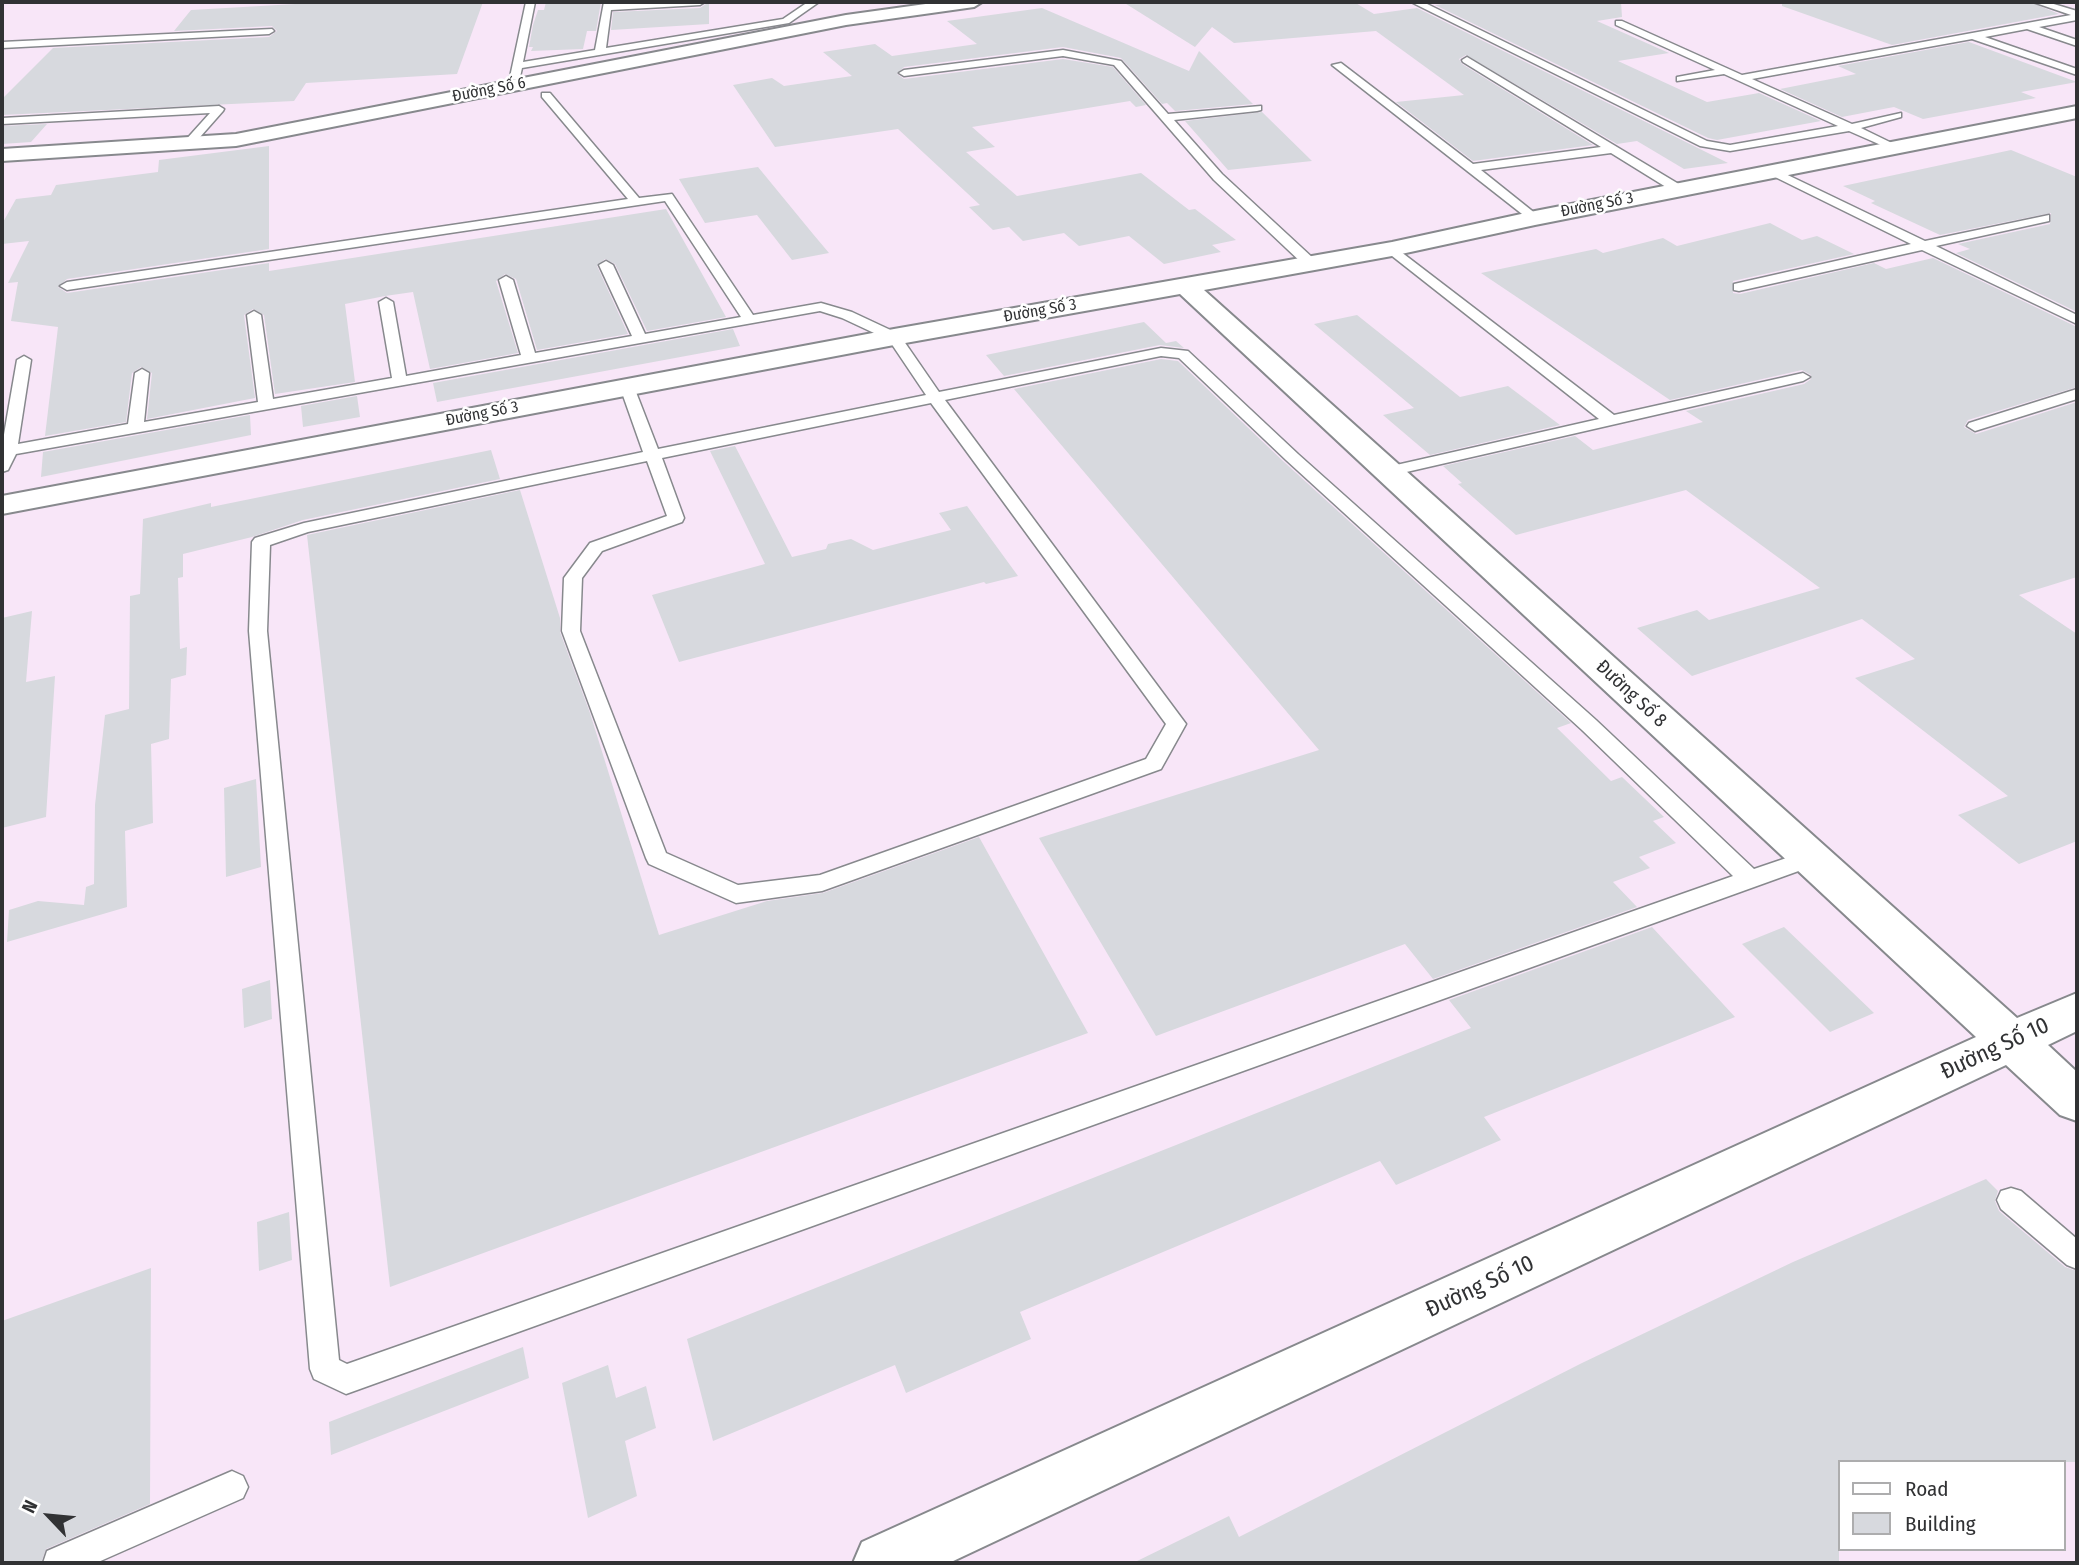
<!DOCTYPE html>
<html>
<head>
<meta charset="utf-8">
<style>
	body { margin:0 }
	#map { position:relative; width:2079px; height:1565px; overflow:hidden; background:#f5f7fc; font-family:"Fira Sans Condensed",sans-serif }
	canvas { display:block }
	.frame { position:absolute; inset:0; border:4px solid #313234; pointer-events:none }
	.legend { position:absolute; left:1838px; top:1460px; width:228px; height:91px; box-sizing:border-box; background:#fff; border:2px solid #adadae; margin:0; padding:9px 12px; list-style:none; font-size:21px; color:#313234 }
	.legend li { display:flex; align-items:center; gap:14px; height:35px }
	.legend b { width:35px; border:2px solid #adadae }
	.north { position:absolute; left:14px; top:1481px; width:70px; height:70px; -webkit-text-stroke:5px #fff; paint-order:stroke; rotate:296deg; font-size:19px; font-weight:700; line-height:28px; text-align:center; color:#313234 }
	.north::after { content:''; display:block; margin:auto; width:24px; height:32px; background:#313234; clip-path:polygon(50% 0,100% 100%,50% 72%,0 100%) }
</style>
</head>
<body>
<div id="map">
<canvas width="2079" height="1565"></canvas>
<div class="frame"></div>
<ul class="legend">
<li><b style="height:9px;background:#fff"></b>Road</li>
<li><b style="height:19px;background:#d7d9de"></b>Building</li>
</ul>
<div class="north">N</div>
</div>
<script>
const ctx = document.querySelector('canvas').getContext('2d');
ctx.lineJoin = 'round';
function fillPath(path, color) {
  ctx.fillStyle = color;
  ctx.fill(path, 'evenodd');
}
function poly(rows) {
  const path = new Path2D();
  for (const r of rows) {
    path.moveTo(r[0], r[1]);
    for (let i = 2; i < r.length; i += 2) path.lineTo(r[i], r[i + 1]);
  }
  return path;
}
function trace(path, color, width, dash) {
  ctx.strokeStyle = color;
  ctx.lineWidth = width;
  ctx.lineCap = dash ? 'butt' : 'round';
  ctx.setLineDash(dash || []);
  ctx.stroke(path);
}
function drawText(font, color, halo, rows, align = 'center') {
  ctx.font = font + ' "Fira Sans Condensed",sans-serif';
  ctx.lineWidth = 5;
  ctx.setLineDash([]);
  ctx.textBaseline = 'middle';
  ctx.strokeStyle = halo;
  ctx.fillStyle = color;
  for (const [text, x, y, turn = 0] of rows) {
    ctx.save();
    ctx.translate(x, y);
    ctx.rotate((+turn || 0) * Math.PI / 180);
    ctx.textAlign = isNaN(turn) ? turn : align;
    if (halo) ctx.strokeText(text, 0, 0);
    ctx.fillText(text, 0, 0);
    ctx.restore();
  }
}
fillPath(poly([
	[2,2,2077,2,2077,1563,2,1563],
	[1839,1462,2063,1462,2063,1549,1839,1549]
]), '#f8e6f8');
fillPath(poly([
	[330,2,483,2,457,74,306,83,294,101,2,115,2,99,53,48,269,37,277,31,272,26,174,31,191,10],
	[546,2,601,2,596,31,587,31,583,49,531,51,533,47,529,47,533,25,538,10,544,10],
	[709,2,709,24,611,30,613,12,700,8],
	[1123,2,1354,2,1374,14,1417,8,1728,163,1684,169,1637,141,1617,144,1466,55,1459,59,1462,64,1593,145,1473,161,1396,102,1464,95,1376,31,1234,43,1212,27,1195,47],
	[1459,2,1621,2,1622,17,1597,21,1669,53,1618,61,1707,102,1759,93,1821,121,1717,140,1708,138,1435,5],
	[1782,2,2030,2,2059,14,1892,45,1782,6],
	[1042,8,1189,71,1199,51,1253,104,1175,111,1167,103,1162,104,1121,58,1063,47,904,67,897,74,904,79,1063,59,1113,67,1146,105,1136,107,1130,101,972,127,995,147,966,152,1017,196,1141,173,1189,210,1195,209,1236,240,1212,245,1221,252,1164,264,1129,236,1079,246,1064,233,1023,241,1009,227,993,230,969,207,980,205,898,129,775,147,733,85,772,78,784,86,852,76,823,52,875,44,892,56,977,44,947,21],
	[1969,42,2077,82,2021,92,2036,98,1923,119,1894,107,1842,117,1780,89,1856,74,1838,66],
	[1262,112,1312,161,1228,170,1185,121],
	[47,124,31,142,2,144,2,126],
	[269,146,269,249,67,279,58,287,67,293,269,263,269,271,666,209,726,317,647,331,615,264,605,259,597,266,628,334,537,350,516,279,505,274,496,281,518,353,430,369,413,292,385,296,345,304,355,382,275,394,264,315,253,309,244,315,255,398,147,419,152,373,141,367,132,373,126,422,45,436,58,327,11,321,18,282,8,283,29,241,2,244,2,224,16,199,51,195,56,185,158,172,159,160],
	[2011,150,2077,177,2077,312,1956,253,1970,249,1958,244,2050,224,2051,213,1940,235,1871,203,1875,201,1843,186],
	[758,167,813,234,829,253,792,260,757,215,705,223,679,179],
	[1770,223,1802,240,1817,236,1854,254,1733,281,1733,293,1740,294,1874,263,1886,269,1933,258,2077,327,2077,387,1968,420,1964,427,1976,434,2077,402,2077,577,2019,595,2077,634,2077,841,2019,864,1958,815,2008,796,1855,678,1915,659,1862,619,1692,676,1637,628,1697,610,1709,620,1820,588,1686,490,1516,535,1458,484,1462,483,1443,466,1575,436,1593,450,1703,422,1686,411,1804,384,1811,379,1811,375,1802,370,1670,400,1481,273,1596,249,1603,253,1663,238,1677,246],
	[1357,315,1460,397,1508,386,1560,425,1430,455,1383,415,1414,408,1314,324],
	[1144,322,1166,343,1176,341,1184,348,1160,345,1004,376,986,355],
	[733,329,740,346,437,402,433,383],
	[1161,359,1178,361,1284,462,1571,723,1557,728,1611,781,1622,777,1664,817,1653,821,1676,843,1639,857,1650,868,1613,882,1637,907,1433,979,1405,944,1156,1036,1039,838,1319,750,1014,389],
	[357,396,360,417,303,427,301,406],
	[250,415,251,435,41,477,43,452],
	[735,446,792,557,826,549,828,544,851,539,873,550,951,530,939,513,967,506,1018,576,986,584,984,582,679,662,652,595,765,564,710,451],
	[491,450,500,479,303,520,252,537,183,554,183,577,178,578,180,649,187,647,186,675,171,679,169,739,151,744,153,823,125,831,127,907,7,942,9,910,38,901,84,905,86,887,94,884,95,805,105,715,129,709,130,596,140,594,143,519,211,503,211,507],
	[520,490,560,618,560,632,590,713,659,935,767,901,823,893,979,837,1088,1033,390,1287,307,535],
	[32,611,26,682,55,676,46,817,2,828,2,618],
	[256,779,261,867,226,877,224,788],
	[1652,927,1735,1017,1484,1117,1501,1140,1396,1185,1380,1161,1020,1312,1031,1339,906,1393,895,1365,713,1441,687,1339,1471,1028,1449,1000],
	[1784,927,1874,1013,1830,1032,1742,944],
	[270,980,272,1019,244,1028,242,989],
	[1986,1179,1998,1191,1995,1201,1999,1211,2065,1267,2077,1271,2077,1462,1839,1462,1839,1563,1133,1563,1229,1516,1239,1537,1582,1363,1793,1262],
	[289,1212,292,1260,259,1271,257,1222],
	[151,1268,150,1504,46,1549,41,1563,2,1563,2,1321],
	[523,1347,529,1378,331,1455,329,1422],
	[608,1365,616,1398,646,1386,656,1428,625,1441,637,1496,588,1518,562,1383]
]), '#d7d9de');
const lane = poly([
	[526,2,535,2,523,62,595,50,604,2,612,2,612,4,705,2,700,5,611,10,606,48,783,19,808,2,819,2,789,23,522,68,520,77,515,80,510,77,526,2],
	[1411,2,1423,2,1707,141,1730,145,1838,126,1724,74,1677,81,1677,77,1715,70,1616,25,1616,21,1622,21,1742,75,2071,15,2033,2,2047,2,2077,11,2077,20,2039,27,2077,40,2077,46,2027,29,1985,37,2077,69,2077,75,1972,39,1752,79,1852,124,1901,113,1901,117,1861,128,1900,147,1890,149,1849,131,1730,151,1700,146,1411,2],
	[272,29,274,31,269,34,2,48,2,42,272,29],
	[1063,50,1121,61,1168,114,1261,106,1261,110,1257,111,1174,120,1222,174,1314,259,1314,265,1304,265,1214,180,1114,65,1063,56,904,76,899,73,904,70,1063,50],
	[1467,57,1682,186,1684,189,1674,192,1611,153,1481,170,1541,218,1539,221,1531,221,1332,65,1341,63,1473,164,1601,147,1463,62,1462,60,1467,57],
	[542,93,550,93,639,198,672,194,753,315,821,303,852,312,899,334,939,392,1161,348,1188,351,1298,454,1596,720,1754,869,1810,850,1818,852,1821,858,1818,864,346,1394,314,1379,310,1369,249,631,252,542,255,538,304,523,643,452,620,387,627,383,634,387,658,449,926,395,889,340,842,318,820,311,16,454,8,470,2,472,2,446,17,360,24,356,31,360,18,444,128,424,135,373,142,369,149,373,144,422,258,402,247,315,254,311,261,315,273,399,392,378,379,302,386,298,393,302,406,376,521,355,499,280,506,276,513,280,535,353,632,336,599,265,606,261,613,265,645,334,741,317,665,201,67,290,60,286,67,282,628,199,542,97,542,93],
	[1161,356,1179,358,1286,460,1582,730,1733,876,347,1364,339,1360,267,631,270,545,308,532,647,461,667,516,590,543,564,578,562,631,646,858,649,864,736,903,822,891,1161,769,1186,724,945,400,1161,356],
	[931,403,1166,724,1146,759,820,875,738,885,666,853,580,631,582,578,602,551,682,522,684,518,662,458,931,403],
	[219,106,224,109,223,111,193,145,189,146,183,143,210,113,2,124,2,118,219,106],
	[1771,167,1925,241,2049,215,2049,221,1936,246,2077,315,2077,324,1922,250,1739,291,1734,290,1734,284,1911,244,1767,173,1767,169,1771,167],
	[1392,245,1614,415,1803,373,1810,377,1803,381,1389,476,1383,474,1381,471,1383,468,1599,419,1387,252,1387,246,1392,245],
	[2077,389,2077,399,1975,431,1967,426,1969,423,2077,389],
	[2011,1188,2021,1191,2077,1239,2077,1269,2067,1265,2001,1209,1997,1200,2001,1191,2011,1188],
	[232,1471,243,1476,248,1487,243,1498,96,1563,43,1563,47,1551,232,1471]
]);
const street = poly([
	[940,2,982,2,974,7,846,25,236,146,2,161,2,149,236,134,846,15,940,2],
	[2077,106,2077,118,1535,225,1392,256,1204,290,2017,1018,2077,993,2077,1031,2048,1045,2077,1072,2077,1121,2060,1115,2006,1065,949,1563,853,1563,862,1542,1976,1037,1180,294,894,345,2,514,2,496,894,329,1392,242,1535,211,2077,106]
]);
trace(lane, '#87898d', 3);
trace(street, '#87898d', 4);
fillPath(lane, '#fff');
fillPath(street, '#fff');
drawText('16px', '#313234', '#fff', [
	["Đường Số 6",489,90,-11],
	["Đường Số 3",1597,205,-11],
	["Đường Số 3",1040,311,-10],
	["Đường Số 3",482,414,-11]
]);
drawText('19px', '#313234', '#fff', [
	["Đường Số 8",1631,694,43]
]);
drawText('23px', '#313234', '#fff', [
	["Đường Số 10",1995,1049,-25],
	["Đường Số 10",1480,1287,-25]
]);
</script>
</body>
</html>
